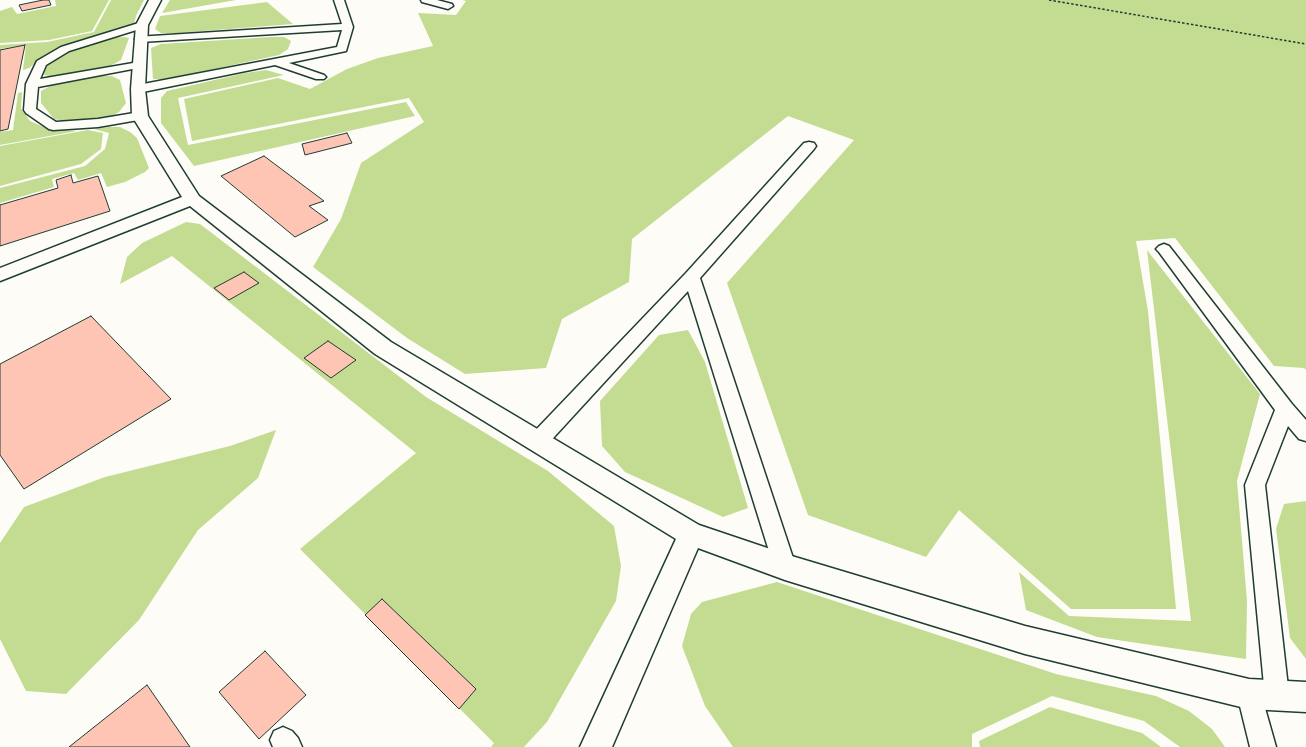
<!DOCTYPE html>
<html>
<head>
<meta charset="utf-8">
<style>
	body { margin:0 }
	canvas { display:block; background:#fdfcf7 }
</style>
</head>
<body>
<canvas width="1306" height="747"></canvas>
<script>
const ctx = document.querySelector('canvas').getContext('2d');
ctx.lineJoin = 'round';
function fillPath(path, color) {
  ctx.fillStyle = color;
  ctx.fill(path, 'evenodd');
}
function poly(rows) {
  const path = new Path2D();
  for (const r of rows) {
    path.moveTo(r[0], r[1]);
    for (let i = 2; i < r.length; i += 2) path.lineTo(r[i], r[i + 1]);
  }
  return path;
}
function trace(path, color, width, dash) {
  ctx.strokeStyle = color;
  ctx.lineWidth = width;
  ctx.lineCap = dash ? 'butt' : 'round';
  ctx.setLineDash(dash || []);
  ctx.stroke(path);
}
fillPath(poly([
	[55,0,109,0,92,31,49,40,0,43,0,11,12,7,17,14,56,6],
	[111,0,144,0,136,16,134,24,96,35,60,48,48,54,29,68,23,70,26,45,0,49,0,45,47,42,94,32],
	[170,0,236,0,162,13],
	[462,0,1306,0,1306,370,1304,368,1274,366,1175,238,1136,241,1148,311,1176,609,1071,609,959,510,926,557,808,515,727,283,854,140,788,116,632,239,629,282,562,319,546,368,465,374,407,338,313,267,341,219,361,163,424,122,409,98,192,141,184,99,278,78,310,89,347,69,378,58,433,46,418,13,456,15,466,1],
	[267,2,293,24,178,33,161,33,155,29,160,16],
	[124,37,129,38,121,60,110,66,58,76,48,76,42,74,47,64,65,53,110,38],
	[271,37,284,37,291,41,288,49,279,55,187,75,163,79,153,79,151,48,161,44],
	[266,70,284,75,178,98,188,145,406,102,415,116,194,166,161,123,161,98,167,91,245,73],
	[92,76,112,76,120,80,126,103,119,112,108,118,69,122,54,119,41,103,41,91,52,85],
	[22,92,21,108,30,121,48,129,77,131,0,145,0,132,13,130,18,93],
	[108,127,120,127,130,132,137,138,149,168,145,172,125,182,107,187,101,173,78,180,74,173,52,179,54,187,0,203,0,188,85,166,105,149,109,133,94,129],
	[88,130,103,133,101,149,81,164,0,186,0,146],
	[186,222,200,224,426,397,548,471,614,526,621,566,616,601,547,722,524,747,491,747,494,743,300,549,416,453,172,256,120,284,127,257,142,243],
	[1147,250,1260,394,1237,481,1247,601,1246,659,1097,637,1026,610,1019,572,1069,616,1191,621],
	[688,330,705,362,748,508,723,517,625,472,602,446,600,401,659,335],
	[276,430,258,478,198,530,139,620,66,694,26,691,0,639,0,543,24,507,105,477,230,446],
	[1306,501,1306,659,1290,638,1276,529,1284,504],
	[777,582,1056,674,1156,696,1189,711,1212,729,1225,747,1180,747,1144,721,1052,696,972,734,972,747,733,747,705,706,682,646,691,614,702,602],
	[1050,707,1142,733,1161,747,980,747,979,741]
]), '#c4dc92');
const building = poly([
	[43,0,49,0,51,5,22,11,19,5,43,0],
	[25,45,8,129,0,131,0,50,25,45],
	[347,133,352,143,305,155,302,144,347,133],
	[264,156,324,201,309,206,328,220,295,237,221,176,264,156],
	[71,175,73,183,98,176,110,211,0,246,0,205,58,188,56,180,71,175],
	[244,272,259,283,229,300,214,288,244,272],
	[91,316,171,399,24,489,0,455,0,364,91,316],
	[328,341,356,360,331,378,304,358,328,341],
	[382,599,476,689,459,709,365,615,382,599],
	[265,651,306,695,259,739,219,692,265,651],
	[147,685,190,747,69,747,147,685]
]);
fillPath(building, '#fec5b5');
trace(building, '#1f3d34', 1);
const lane = poly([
	[334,0,344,0,353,27,346,51,289,63,324,75,326,77,324,79,316,79,275,65,138,93,134,92,132,89,134,86,138,85,337,47,342,30,140,42,135,39,136,37,342,24,334,0],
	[421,0,437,0,452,4,453,6,448,9,422,2,421,0],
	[142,22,147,25,146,27,69,51,46,65,40,79,139,62,143,63,145,65,143,67,38,87,36,109,56,122,98,119,140,112,144,113,146,116,144,119,98,127,53,130,49,129,26,113,24,110,26,84,37,61,61,47,142,22],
	[809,142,814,143,816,146,814,149,700,278,796,567,793,574,785,577,777,574,774,567,688,291,544,448,537,450,530,448,527,442,530,436,686,273,804,143,809,142],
	[1164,244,1169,246,1292,404,1306,420,1306,441,1299,439,1288,426,1265,485,1289,696,1286,705,1277,708,1268,705,1265,696,1245,485,1275,410,1159,252,1156,249,1159,246,1164,244],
	[1249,682,1258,685,1261,694,1276,747,1250,747,1237,694,1240,685,1249,682],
	[283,727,292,731,298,738,302,747,273,747,270,740,274,731,283,727]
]);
const street = poly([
	[149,0,161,0,148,25,145,89,148,116,199,196,391,342,699,525,785,554,1025,626,1249,679,1306,682,1306,712,1249,709,1025,654,785,580,698,548,612,747,580,747,676,539,375,354,190,206,0,281,0,268,182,197,132,116,131,89,136,25,149,0]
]);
trace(lane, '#1f3d34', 3);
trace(street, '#1f3d34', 3);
trace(poly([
	[1049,0,1306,44]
]), '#1f3d34', 1.5, [2.5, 2]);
fillPath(lane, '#fdfcf7');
fillPath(street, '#fdfcf7');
</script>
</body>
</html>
